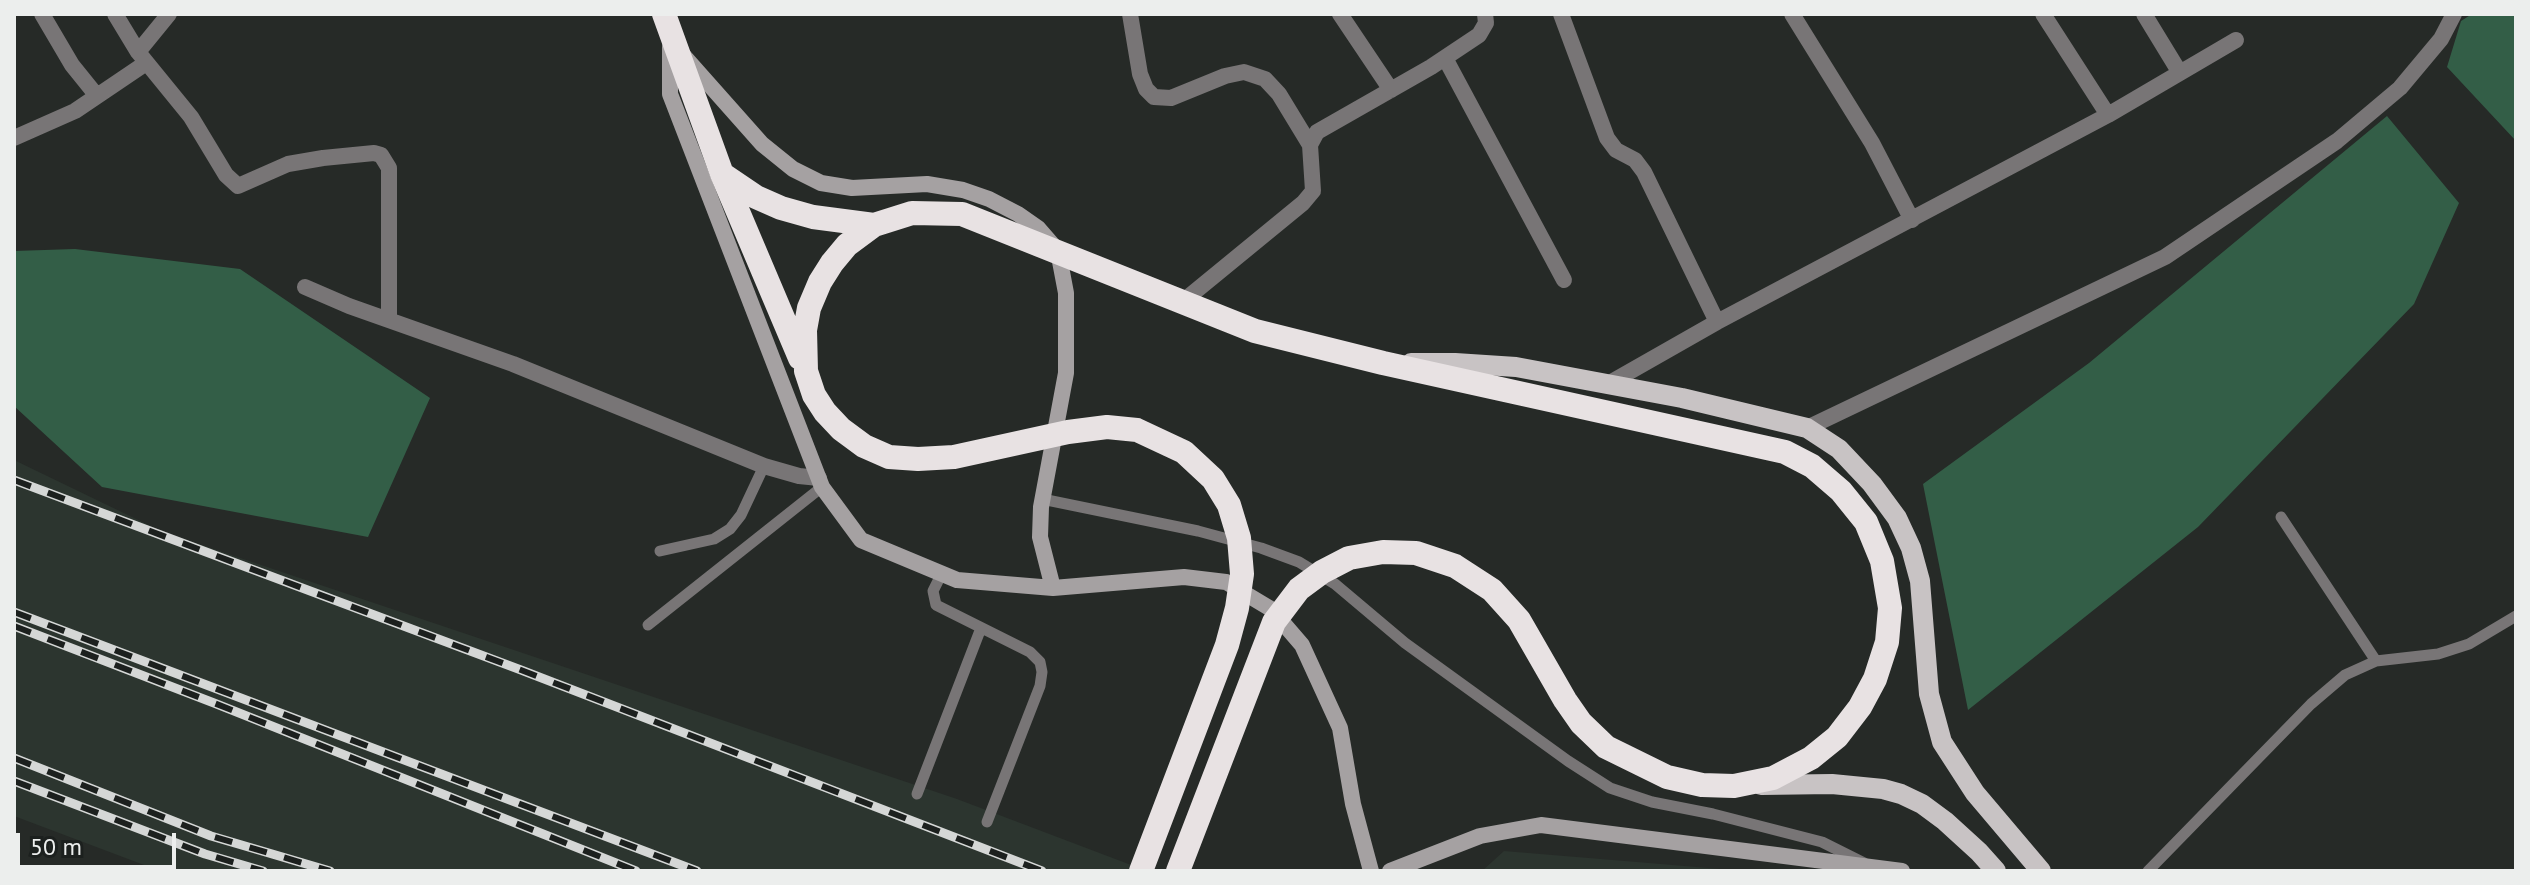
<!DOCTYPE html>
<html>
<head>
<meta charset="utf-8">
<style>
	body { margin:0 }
	#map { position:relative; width:2530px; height:885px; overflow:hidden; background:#262a27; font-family:"PT Sans",sans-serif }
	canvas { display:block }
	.frame { position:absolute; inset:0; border:16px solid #eceeed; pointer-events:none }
	.scale { position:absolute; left:16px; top:833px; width:160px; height:36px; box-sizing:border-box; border:4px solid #eceeed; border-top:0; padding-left:10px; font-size:24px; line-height:28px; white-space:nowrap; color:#eceeed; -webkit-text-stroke:6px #1c201e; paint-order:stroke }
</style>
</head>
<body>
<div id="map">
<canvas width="2530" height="885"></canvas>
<div class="frame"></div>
<div class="scale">50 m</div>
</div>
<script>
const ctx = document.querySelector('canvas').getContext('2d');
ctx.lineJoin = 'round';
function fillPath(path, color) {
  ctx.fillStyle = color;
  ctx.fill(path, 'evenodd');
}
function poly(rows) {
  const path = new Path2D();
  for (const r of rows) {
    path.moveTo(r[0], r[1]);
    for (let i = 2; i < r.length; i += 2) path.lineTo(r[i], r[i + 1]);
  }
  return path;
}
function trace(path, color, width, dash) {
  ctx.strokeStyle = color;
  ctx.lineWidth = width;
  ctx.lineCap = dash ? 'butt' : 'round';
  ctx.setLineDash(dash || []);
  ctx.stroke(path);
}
fillPath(poly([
	[14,460,163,532,957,799,1147,871,160,871,14,816],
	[1504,851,1625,861,1744,871,1482,871]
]), '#2c352f');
fillPath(poly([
	[2472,14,2516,14,2516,141,2447,67,2461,21],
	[2387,116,2459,203,2414,304,2198,527,1968,710,1923,484,2089,363],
	[75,249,240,269,430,398,368,537,102,487,14,406,14,251]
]), '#335e47');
trace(poly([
	[1042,499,1198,531,1261,548,1299,562,1335,584,1405,643,1568,761,1610,788,1652,802,1713,814,1822,842,1864,863],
	[2281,517,2376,661],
	[660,551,714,539,730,529,741,515,764,466],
	[942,573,933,591,936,605,1030,652,1040,662,1042,672,1040,686,987,822],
	[648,625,822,487],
	[917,794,981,628],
	[2148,871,2311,704,2345,675,2376,661,2438,654,2469,644,2516,616]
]), '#787576', 11);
trace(poly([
	[42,14,72,65,97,96],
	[115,14,138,52,191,117,226,175,238,186,288,164,323,158,374,153,381,155,389,168,389,319],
	[1130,14,1140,74,1146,89,1154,97,1171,98,1225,76,1244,72,1265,79,1279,94,1310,145],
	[1340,14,1391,90],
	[1561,14,1607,138,1616,150,1635,160,1644,172,1717,322],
	[1792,14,1872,143,1912,220],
	[2043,14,2108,115],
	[2144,14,2180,73],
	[138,52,169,14],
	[1445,58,1564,280],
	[14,138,75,111,146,63],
	[305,287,349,306,513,364,764,466,799,476,819,478],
	[1181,303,1303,203,1313,191,1310,145,1317,132,1431,67,1479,35,1486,23,1485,14],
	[1608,384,1717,322,2108,115,2236,40],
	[1807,428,2165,257,2337,141,2400,88,2441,39,2454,14]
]), '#787576', 16);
trace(poly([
	[670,47,670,94,822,487,861,540,957,580,1053,588,1184,577,1226,582,1271,609,1302,645,1340,728,1353,804,1371,871],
	[683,55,762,144,793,169,821,183,852,188,927,184,963,190,989,199,1018,214,1038,228,1058,251,1066,293,1066,373,1041,507,1040,537,1053,588],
	[1390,871,1480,836,1541,825,1902,871]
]), '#a5a1a2', 16);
trace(poly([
	[1411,363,1455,363,1516,367,1682,398,1807,428,1839,449,1872,484,1897,518,1911,548,1920,581,1929,694,1942,742,1975,793,2041,871],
	[1761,785,1832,784,1883,789,1901,794,1922,804,1945,821,1979,852,1996,871]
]), '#c8c3c4', 20);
trace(poly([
	[664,14,722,174,800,358],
	[722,174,756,197,781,208,813,217,874,225],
	[1141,871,1227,645,1237,608,1242,574,1239,538,1229,505,1213,479,1184,452,1137,430,1107,427,1068,432,954,457,918,459,889,457,864,446,841,429,825,412,814,395,806,371,805,330,809,308,820,282,832,263,847,245,874,225,912,213,962,214,1255,331,1383,363,1785,452,1812,466,1841,491,1866,522,1882,561,1890,608,1887,642,1875,679,1860,707,1837,737,1811,758,1773,778,1734,786,1702,785,1667,777,1606,747,1581,723,1565,700,1519,620,1492,590,1455,566,1416,553,1383,552,1349,558,1322,572,1299,589,1274,622,1178,871]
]), '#e8e2e3', 24);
const rail = poly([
	[14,480,521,670,1042,871],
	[14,612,697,871],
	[14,626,214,703,636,871],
	[14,758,211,836,330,871],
	[14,781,205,854,263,871]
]);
trace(rail, '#d5d7d6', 9);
trace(rail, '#1c201e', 6, [18]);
</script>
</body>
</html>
